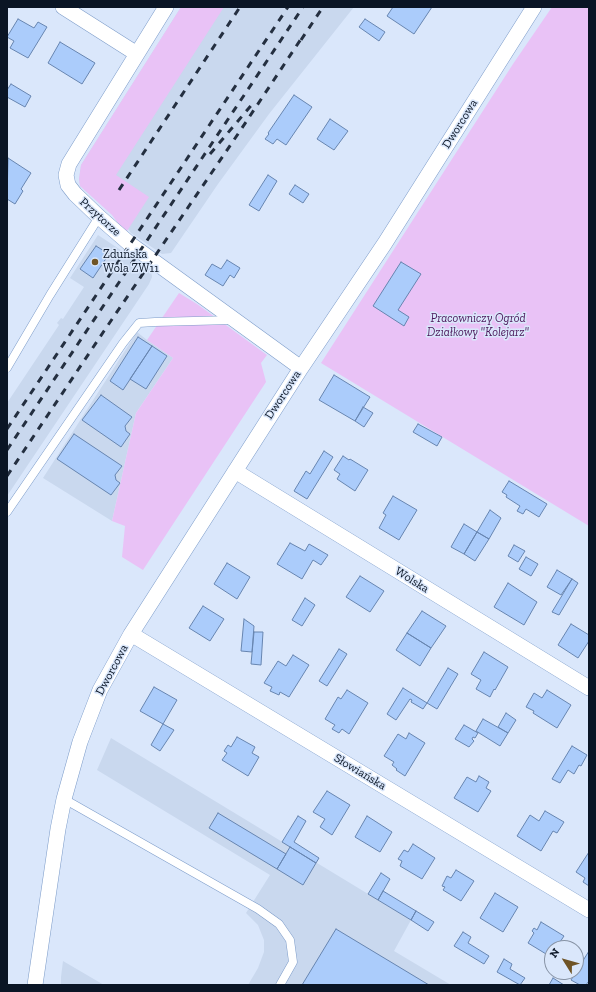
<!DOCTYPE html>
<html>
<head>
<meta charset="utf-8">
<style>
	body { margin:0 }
	#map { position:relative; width:596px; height:992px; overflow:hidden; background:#dae7fb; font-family:"Zilla Slab",serif }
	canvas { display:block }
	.frame { position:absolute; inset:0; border:8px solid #0a1525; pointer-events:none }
	.north { position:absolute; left:544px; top:940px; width:40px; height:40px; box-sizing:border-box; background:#dae7fb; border:1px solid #8793a5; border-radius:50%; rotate:307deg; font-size:11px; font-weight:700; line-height:16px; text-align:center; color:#0a1525 }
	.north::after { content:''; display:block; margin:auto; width:14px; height:18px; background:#6f5426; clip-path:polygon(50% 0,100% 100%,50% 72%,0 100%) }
</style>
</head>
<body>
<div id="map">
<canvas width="596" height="992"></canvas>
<div class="frame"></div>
<div class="north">N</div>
</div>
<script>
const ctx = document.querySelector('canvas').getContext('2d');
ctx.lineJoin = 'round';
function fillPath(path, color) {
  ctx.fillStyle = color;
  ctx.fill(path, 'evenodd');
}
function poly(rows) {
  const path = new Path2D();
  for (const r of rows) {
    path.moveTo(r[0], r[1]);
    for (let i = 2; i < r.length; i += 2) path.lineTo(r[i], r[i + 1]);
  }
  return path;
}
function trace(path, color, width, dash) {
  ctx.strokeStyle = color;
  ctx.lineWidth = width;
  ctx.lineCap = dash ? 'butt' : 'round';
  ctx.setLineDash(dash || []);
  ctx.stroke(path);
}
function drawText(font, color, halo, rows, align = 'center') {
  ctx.font = font + ' "Zilla Slab",serif';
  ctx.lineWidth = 3;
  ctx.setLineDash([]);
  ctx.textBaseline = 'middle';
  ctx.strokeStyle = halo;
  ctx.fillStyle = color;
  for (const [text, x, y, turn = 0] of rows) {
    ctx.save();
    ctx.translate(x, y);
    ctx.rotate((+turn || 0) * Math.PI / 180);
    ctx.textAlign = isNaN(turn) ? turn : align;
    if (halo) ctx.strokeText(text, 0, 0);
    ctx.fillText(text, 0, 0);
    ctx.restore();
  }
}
fillPath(poly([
	[181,7,354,7,269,114,218,184,171,253,162,254,131,233,125,225,80,186,79,179,81,165],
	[98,235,151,270,152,277,149,284,7,496,7,403,59,325,57,323,61,318,63,319,84,287,70,278],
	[137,332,147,340,173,358,136,413,112,521,43,478],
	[111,738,411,920,394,951,451,985,248,985,258,968,264,952,264,940,258,925,246,913,270,875,97,770],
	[63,961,104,985,61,985,61,977]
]), '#c9d8ee');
fillPath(poly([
	[181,7,224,7,116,175,149,197,127,231,120,226,112,215,80,186,79,179,81,165],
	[552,7,589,7,589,526,321,363,513,64],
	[179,293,197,304,267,355,261,363,266,382,143,570,122,557,125,526,112,521,136,413,173,358,147,340]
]), '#e9c2f6');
const building = poly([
	[393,7,432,7,414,34,387,16,393,7],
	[18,19,34,28,38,22,47,27,28,58,10,48,14,41,7,37,18,19],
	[365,19,385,32,379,41,359,27,365,19],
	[60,42,95,63,82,84,48,63,60,42],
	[11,84,31,96,25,107,7,97,7,90,11,84],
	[294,95,312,107,286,145,277,139,273,144,265,139,269,134,268,133,294,95],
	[330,119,348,131,334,150,317,139,330,119],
	[8,158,31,173,21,189,23,191,15,204,7,199,8,158],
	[268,175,277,181,259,211,249,205,268,175],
	[295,185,309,194,303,203,289,194,295,185],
	[96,246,109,254,93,278,80,269,96,246],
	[227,260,240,268,234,278,230,275,223,286,205,275,212,264,221,269,227,260],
	[401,262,421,274,398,310,409,317,404,326,373,306,401,262],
	[138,337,152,346,123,390,110,381,138,337],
	[152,346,167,356,146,389,130,379,152,346],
	[334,375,370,397,355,421,319,400,334,375],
	[101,395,132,417,125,426,126,431,130,434,121,447,82,420,101,395],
	[363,407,373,413,364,427,355,421,363,407],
	[418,424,442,437,437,446,413,432,418,424],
	[74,434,122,466,115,475,116,480,120,483,111,495,57,459,74,434],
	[324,451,333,457,307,499,294,491,306,471,310,474,324,451],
	[343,456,349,460,350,459,368,470,355,491,337,479,340,474,334,470,343,456],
	[509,481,547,504,539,517,526,509,523,514,517,511,520,506,506,497,507,495,502,492,509,481],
	[393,496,417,510,399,540,379,528,386,515,383,513,393,496],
	[490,510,501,518,489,539,477,532,490,510],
	[464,524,477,532,464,554,451,547,464,524],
	[477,532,489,539,475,561,464,554,477,532],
	[290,543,305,551,309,544,328,555,321,565,313,560,302,579,277,564,290,543],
	[514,545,525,551,518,562,508,556,514,545],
	[526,557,538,564,531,576,519,569,526,557],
	[227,563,250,577,237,599,214,584,227,563],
	[557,570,572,579,561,595,547,587,557,570],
	[360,576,384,591,370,612,346,597,360,576],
	[572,579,578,583,559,615,552,612,572,579],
	[508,583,537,602,524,625,494,607,508,583],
	[305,598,315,605,302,626,292,620,305,598],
	[203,606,224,619,210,641,189,628,203,606],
	[422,611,446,626,431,648,407,633,422,611],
	[244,619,254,626,252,652,241,651,244,619],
	[571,624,589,635,589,641,578,658,558,645,571,624],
	[254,632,263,632,261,665,251,664,254,632],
	[407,633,431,648,420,666,396,650,407,633],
	[339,649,347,654,327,686,319,681,339,649],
	[484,652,508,667,495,690,494,689,490,697,476,689,481,680,471,674,484,652],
	[293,655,309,665,289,697,280,692,279,695,270,691,272,687,264,683,278,661,286,666,293,655],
	[448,668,458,674,437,709,427,703,448,668],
	[154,687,177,700,163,724,140,711,154,687],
	[403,688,427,703,423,709,411,702,412,700,410,699,396,720,387,714,403,688],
	[347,690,368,703,349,734,342,729,339,733,332,729,335,725,325,719,338,697,341,699,347,690],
	[547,690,571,705,557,728,533,713,534,711,526,707,534,693,542,698,547,690],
	[506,713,516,720,508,733,498,727,506,713],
	[483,719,508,733,500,746,476,731,483,719],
	[163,724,174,730,160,751,151,745,163,724],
	[464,725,478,733,475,738,473,737,472,739,474,741,469,747,455,739,464,725],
	[409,733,425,743,405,776,396,770,397,769,392,765,394,762,384,756,398,734,406,739,409,733],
	[237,737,255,747,252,753,259,757,248,776,222,760,227,753,224,751,228,745,231,747,237,737],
	[572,746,587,755,581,766,579,765,574,774,568,770,560,783,552,779,572,746],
	[479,776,489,782,486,788,491,791,478,812,454,798,467,777,476,782,479,776],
	[327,791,350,805,332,835,320,827,325,819,313,812,327,791],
	[545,811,564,822,557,833,553,831,541,851,517,836,530,815,539,821,545,811],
	[218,813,286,854,277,869,209,828,218,813],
	[298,816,306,821,294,842,319,858,316,863,282,842,298,816],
	[367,816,392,832,380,852,355,837,367,816],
	[413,844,435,858,422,879,400,866,402,861,398,859,404,850,408,852,413,844],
	[290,847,316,863,303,885,277,869,290,847],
	[589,852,589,886,583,882,585,878,576,872,589,852],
	[456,870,474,881,461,901,443,890,445,887,442,886,447,876,451,878,456,870],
	[381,873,390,879,378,900,368,894,381,873],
	[383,891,416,911,411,920,378,900,383,891],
	[495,893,518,907,503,932,480,918,495,893],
	[416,911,434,922,428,931,411,920,416,911],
	[541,922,564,936,556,948,552,948,552,955,551,957,528,943,534,933,532,931,534,928,537,930,541,922],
	[336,929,429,985,302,985,336,929],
	[463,932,471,937,468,943,489,956,484,964,454,946,463,932],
	[589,951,589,982,588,982,586,985,580,985,571,980,589,951],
	[504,959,512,964,510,969,525,978,520,985,497,972,504,959],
	[553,978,564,985,549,985,553,978]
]);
fillPath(building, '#abccfb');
trace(building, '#6785b0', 1);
const service = poly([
	[7,368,50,295,99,217],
	[7,512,123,343,139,323,155,322,232,320],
	[64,799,258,909,279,924,290,940,293,962,280,985]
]);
const minor = poly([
	[63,7,137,54],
	[166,7,69,164,66,175,68,185,75,194,99,217,130,244,301,368],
	[235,471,589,688],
	[131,634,589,910],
	[35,985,58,829,64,799,80,742,100,690,131,634,301,368,385,243,534,7]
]);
trace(service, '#7d9cc9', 9);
trace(minor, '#7d9cc9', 16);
trace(service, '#fff', 8);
trace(minor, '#fff', 15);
trace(poly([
	[301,40,323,7],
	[210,154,254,102],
	[119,190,240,7],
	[7,429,288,7],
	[7,450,303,7],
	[7,476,104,331,240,131,303,36]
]), '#242f40', 3, [7, 7]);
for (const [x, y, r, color] of [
	[95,262,4,"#6f5426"]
]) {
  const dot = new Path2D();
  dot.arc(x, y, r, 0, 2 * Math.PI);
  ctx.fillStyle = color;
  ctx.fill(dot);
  trace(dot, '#dae7fb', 1.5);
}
drawText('12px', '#0a1525', '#dae7fb', [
	["Dworcowa",460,124,-58],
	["Przytorze",100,217,42],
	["Dworcowa",283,395,-57],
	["Wolska",412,580,32],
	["Dworcowa",112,670,-62],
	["Słowiańska",360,772,31]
]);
drawText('12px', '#0a1525', '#dae7fb', [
	["Zduńska",103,255],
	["Wola ZW11",103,269]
], 'left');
drawText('italic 12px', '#4b175a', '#dae7fb', [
	["Pracowniczy Ogród",478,319],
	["Działkowy \"Kolejarz\"",478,333]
]);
</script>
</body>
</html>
